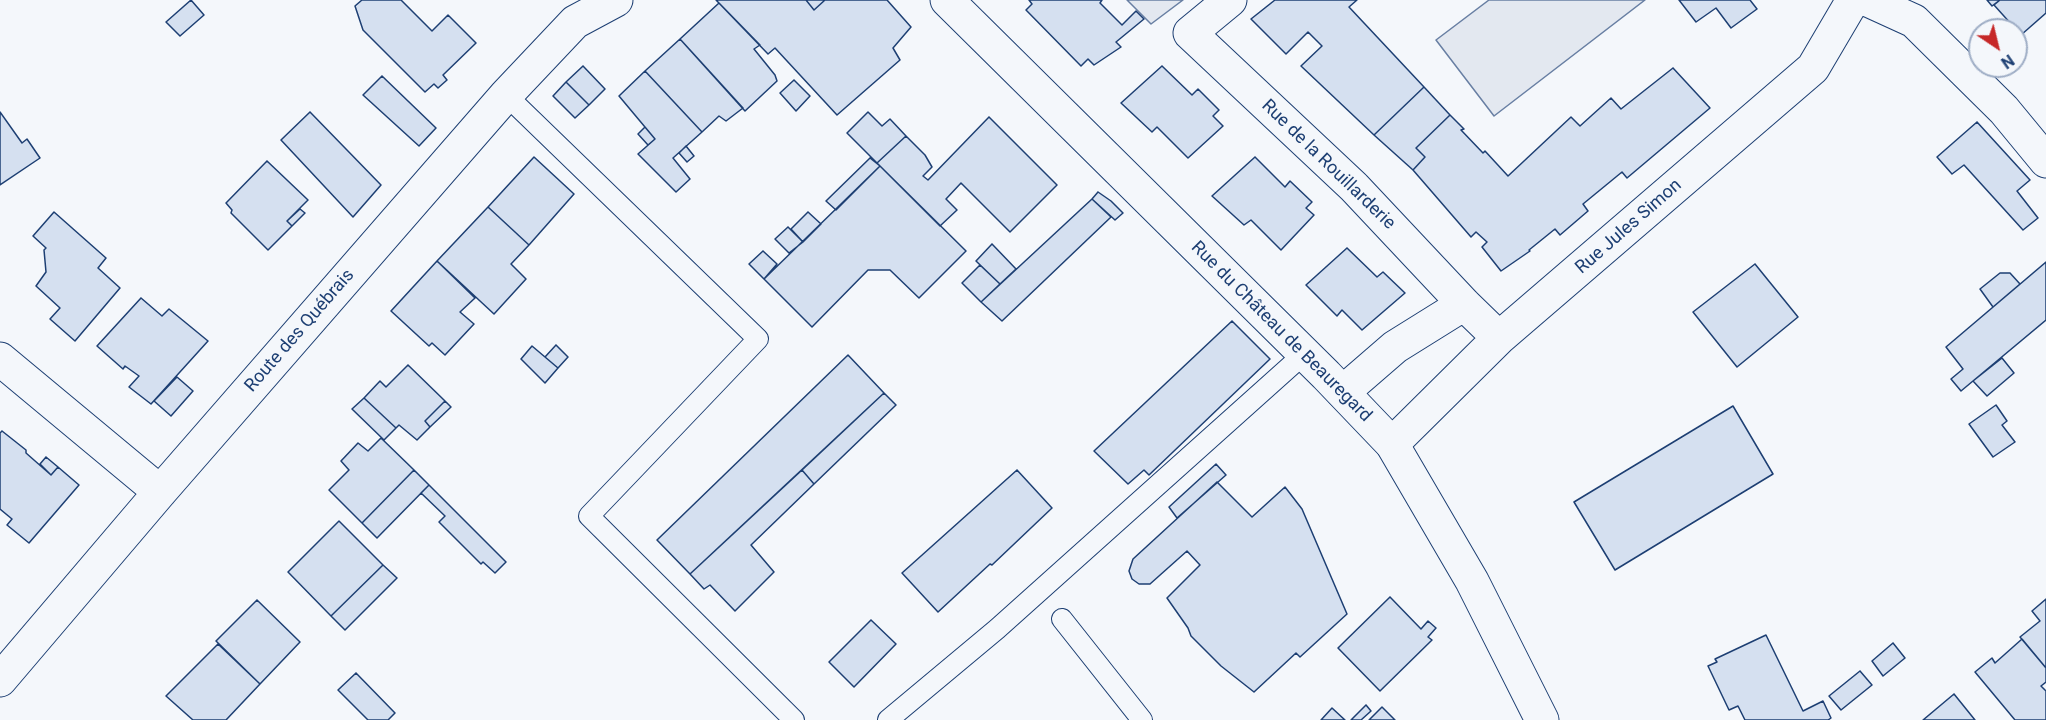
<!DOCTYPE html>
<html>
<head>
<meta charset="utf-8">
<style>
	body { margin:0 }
	#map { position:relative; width:2046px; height:720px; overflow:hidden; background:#f4f7fb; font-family:Roboto,sans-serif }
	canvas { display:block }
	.north { position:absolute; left:1968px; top:18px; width:60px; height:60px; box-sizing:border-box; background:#f4f7fb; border:2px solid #9eadc5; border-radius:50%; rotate:145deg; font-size:16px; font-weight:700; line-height:24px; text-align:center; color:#1d3f73 }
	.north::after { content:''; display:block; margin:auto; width:21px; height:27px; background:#c62828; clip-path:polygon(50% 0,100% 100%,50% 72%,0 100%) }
</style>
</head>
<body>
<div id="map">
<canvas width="2046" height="720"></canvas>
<div class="north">N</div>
</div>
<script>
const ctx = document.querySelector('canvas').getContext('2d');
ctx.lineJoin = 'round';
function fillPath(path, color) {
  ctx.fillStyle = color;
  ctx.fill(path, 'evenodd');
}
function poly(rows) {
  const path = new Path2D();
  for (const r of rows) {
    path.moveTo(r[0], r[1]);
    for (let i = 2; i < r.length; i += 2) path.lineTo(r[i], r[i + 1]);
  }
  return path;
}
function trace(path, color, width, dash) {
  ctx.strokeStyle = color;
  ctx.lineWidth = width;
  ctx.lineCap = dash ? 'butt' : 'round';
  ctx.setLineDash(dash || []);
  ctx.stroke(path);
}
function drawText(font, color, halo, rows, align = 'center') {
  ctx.font = font + ' Roboto,sans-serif';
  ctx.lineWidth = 4.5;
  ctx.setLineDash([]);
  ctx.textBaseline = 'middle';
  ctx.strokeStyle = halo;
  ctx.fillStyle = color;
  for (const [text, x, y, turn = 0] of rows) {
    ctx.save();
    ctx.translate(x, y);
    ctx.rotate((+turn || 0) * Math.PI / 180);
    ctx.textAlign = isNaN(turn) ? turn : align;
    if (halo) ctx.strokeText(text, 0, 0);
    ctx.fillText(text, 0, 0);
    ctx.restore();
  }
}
const parking = poly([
	[1127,0,1183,0,1151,24,1127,0],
	[1489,0,1645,0,1494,116,1436,40,1489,0]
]);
fillPath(parking, '#e3e8f0');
trace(parking, '#687fa3', 1.5);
const building = poly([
	[191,0,204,15,180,36,166,22,191,0],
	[362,0,401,0,432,31,448,15,476,43,443,75,447,80,438,88,434,84,425,92,363,30,355,6,362,0],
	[716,0,806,0,814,10,825,0,887,0,911,27,893,48,900,60,837,115,775,48,768,54,716,0],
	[806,0,825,0,814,10,806,0],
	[1029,0,1102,0,1100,3,1122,25,1136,11,1144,19,1116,42,1121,47,1094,65,1088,59,1081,66,1026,10,1032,4,1029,0],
	[1275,0,1357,0,1349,7,1424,87,1374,135,1301,66,1322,46,1308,32,1286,54,1251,19,1275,0],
	[1679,0,1750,0,1757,9,1731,28,1716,8,1696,22,1679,0],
	[1987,0,2000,0,1992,6,1987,0],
	[2000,0,2046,0,2046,13,2021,35,1994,5,2000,0],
	[719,3,760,45,754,49,775,75,777,81,745,111,680,39,719,3],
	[680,39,743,108,726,121,719,116,702,132,645,71,680,39],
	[583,66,605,89,589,105,566,82,583,66],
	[1162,66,1192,95,1198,89,1219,110,1213,116,1223,126,1188,158,1157,127,1152,132,1121,103,1162,66],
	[1673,68,1710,108,1627,178,1622,172,1583,204,1588,211,1560,235,1555,229,1529,250,1530,251,1501,271,1482,247,1487,242,1476,232,1471,237,1413,170,1425,157,1416,148,1450,115,1464,129,1461,130,1483,153,1485,151,1508,176,1571,117,1580,126,1611,98,1621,109,1673,68],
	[645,71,702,132,673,158,690,179,676,192,638,154,655,139,619,96,645,71],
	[382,76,436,128,419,146,363,95,382,76],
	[794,80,810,96,796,111,780,93,794,80],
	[566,82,589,105,575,118,553,96,566,82],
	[1424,87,1450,115,1416,148,1425,157,1413,170,1374,135,1424,87],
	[0,112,22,143,27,139,40,158,0,185,0,112],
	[310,112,381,185,353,217,281,140,310,112],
	[868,112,882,126,890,119,906,136,877,163,847,133,868,112],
	[989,117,1057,185,1010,232,961,183,946,199,957,210,940,226,877,163,906,136,925,155,932,167,923,176,928,180,989,117],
	[1977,122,2030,180,2017,191,2038,218,2023,230,1964,165,1952,174,1937,157,1977,122],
	[645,127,655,139,648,145,638,134,645,127],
	[686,146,694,156,687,162,679,153,686,146],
	[534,157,574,194,529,245,488,207,534,157],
	[1255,157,1285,187,1290,181,1312,202,1306,208,1314,215,1281,250,1251,220,1244,225,1212,196,1255,157],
	[870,158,880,166,836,210,826,201,870,158],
	[267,161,308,200,287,221,292,226,268,250,231,213,232,210,226,203,267,161],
	[880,166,966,251,919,298,890,270,868,270,812,327,764,279,880,166],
	[1098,192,1111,201,1123,213,1115,220,1092,199,1098,192],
	[1092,199,1111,217,1002,321,981,302,1092,199],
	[488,207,529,245,511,264,526,279,494,314,437,261,488,207],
	[300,209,305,213,292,226,287,221,300,209],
	[54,212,106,258,98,268,120,288,75,341,50,319,60,308,36,286,46,272,44,250,46,248,33,236,54,212],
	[808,212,821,224,803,242,791,229,808,212],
	[788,227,803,242,789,253,775,239,788,227],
	[992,244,1016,269,1000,284,976,261,992,244],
	[1347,248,1377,277,1383,272,1405,293,1362,330,1342,310,1337,316,1306,285,1347,248],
	[763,251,777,264,764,279,749,264,763,251],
	[437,261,475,298,460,312,474,324,445,355,432,343,429,346,391,311,437,261],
	[2046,262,2046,320,1961,391,1951,379,1963,369,1946,347,2046,262],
	[1755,264,1798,317,1737,367,1693,312,1755,264],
	[980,265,1000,284,981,302,962,283,980,265],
	[2000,273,2010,273,2020,284,1993,307,1980,289,2000,273],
	[141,298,162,316,169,309,208,341,151,404,129,387,139,376,125,366,123,369,97,346,141,298],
	[1232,321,1270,359,1149,475,1144,470,1128,484,1094,451,1232,321],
	[556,345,568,357,558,368,545,357,556,345],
	[532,346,558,368,545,383,521,359,532,346],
	[848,355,884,393,690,574,657,540,848,355],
	[2002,358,2014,373,1987,396,1973,381,2002,358],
	[408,365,445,401,425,421,430,427,417,440,399,425,396,428,364,398,380,381,386,387,408,365],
	[177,377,193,391,171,416,154,401,177,377],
	[884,393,896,405,814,484,802,470,884,393],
	[364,398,396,428,384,440,352,409,364,398],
	[445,401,451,407,430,427,425,421,445,401],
	[1996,405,2007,421,2002,425,2015,442,1993,457,1969,424,1996,405],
	[1733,406,1773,474,1615,570,1574,502,1733,406],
	[2,431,26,450,26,453,51,475,58,467,79,485,29,543,7,525,12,519,0,509,0,433,2,431],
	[381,438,414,470,362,523,329,490,349,470,341,461,358,443,368,451,381,438],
	[46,457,58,467,51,475,40,464,46,457],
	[1216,464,1226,475,1177,518,1169,507,1216,464],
	[414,470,429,485,377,538,362,523,414,470],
	[802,470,814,484,751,545,774,572,735,611,710,585,704,589,690,574,802,470],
	[1017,470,1052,508,992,565,990,564,938,612,902,573,1017,470],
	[1217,482,1252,517,1285,487,1302,509,1347,614,1300,657,1296,653,1254,692,1221,666,1191,636,1188,628,1167,598,1200,565,1187,551,1150,584,1139,584,1132,579,1129,571,1133,559,1217,482],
	[429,485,506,562,495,573,483,562,481,564,439,522,445,516,421,493,429,485],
	[339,521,383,565,331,616,288,572,339,521],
	[383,565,397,578,345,630,331,616,383,565],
	[1390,597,1421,629,1428,621,1436,628,1428,637,1432,640,1380,691,1338,648,1390,597],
	[2046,599,2046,668,2020,637,2040,621,2032,611,2046,599],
	[257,600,300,642,260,684,216,641,257,600],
	[871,620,896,644,854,687,829,662,871,620],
	[1766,635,1803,711,1823,701,1831,718,1828,720,1745,720,1738,706,1729,710,1708,666,1717,662,1715,659,1766,635],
	[2022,639,2046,668,2046,682,2041,686,2046,691,2046,720,2015,720,1975,672,1992,658,1995,663,2022,639],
	[1893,643,1905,658,1883,676,1872,661,1893,643],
	[218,644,260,684,226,720,193,720,166,696,218,644],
	[1860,671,1872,685,1841,710,1829,696,1860,671],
	[356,673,395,713,388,720,368,720,338,690,356,673],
	[1954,694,1975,720,1923,720,1954,694],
	[1366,705,1371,711,1361,720,1351,720,1366,705],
	[1382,707,1395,720,1369,720,1382,707],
	[1332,708,1345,720,1321,720,1332,708]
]);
fillPath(building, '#d5e0f0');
trace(building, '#1d3f73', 1.5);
const service = poly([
	[506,95,758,339,589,516,794,720],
	[1062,619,1142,720],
	[888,720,997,629,1304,354]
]);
const minor = poly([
	[1230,0,1190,33,1354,187,1464,304,1499,338],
	[1868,0,1914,21,2004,110,2046,161],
	[0,359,160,492],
	[1343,392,1395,347,1464,304],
	[1392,444,1499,338,1813,68,1853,0],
	[0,680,160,492,506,95,575,22,616,0]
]);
const tertiary = poly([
	[947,0,1326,375,1392,444,1472,581,1542,720]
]);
trace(service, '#1d3f73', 22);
trace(minor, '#1d3f73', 35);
trace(tertiary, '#1d3f73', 35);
trace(service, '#f4f7fb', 20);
trace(minor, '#f4f7fb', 33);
trace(tertiary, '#f4f7fb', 33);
drawText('18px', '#1d3f73', '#f4f7fb', [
	["Rue de la Rouillarderie",1328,165,44],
	["Rue Jules Simon",1629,227,-41],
	["Route des Québrais",300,331,-49],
	["Rue du Château de Beauregard",1281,332,45]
]);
</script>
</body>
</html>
